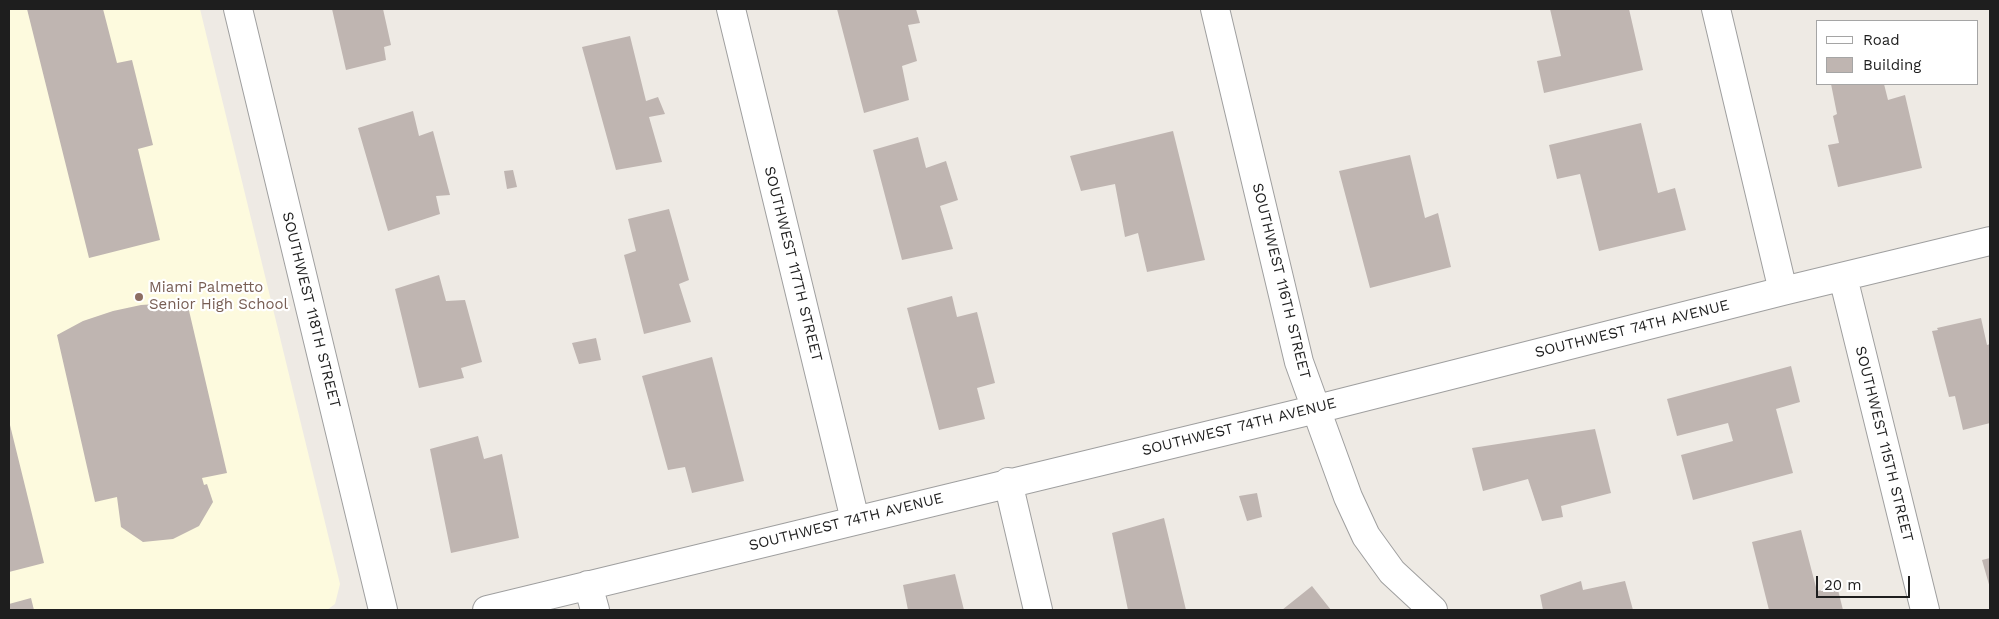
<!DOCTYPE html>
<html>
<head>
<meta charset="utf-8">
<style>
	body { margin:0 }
	#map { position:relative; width:1999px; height:619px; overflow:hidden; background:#eeeae4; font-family:"Work Sans",sans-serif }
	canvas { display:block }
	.frame { position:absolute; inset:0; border:10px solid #1e1e1e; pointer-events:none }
	.legend { position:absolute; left:1816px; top:20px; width:162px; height:65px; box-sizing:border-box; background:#fff; border:1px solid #a5a5a5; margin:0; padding:6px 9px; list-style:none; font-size:15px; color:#1e1e1e }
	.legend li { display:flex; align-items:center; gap:10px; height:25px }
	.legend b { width:25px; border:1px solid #a5a5a5 }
	.scale { position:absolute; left:1816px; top:576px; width:94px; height:22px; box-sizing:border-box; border:2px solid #1e1e1e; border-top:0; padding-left:6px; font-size:15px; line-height:18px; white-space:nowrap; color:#1e1e1e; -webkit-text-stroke:4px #fff; paint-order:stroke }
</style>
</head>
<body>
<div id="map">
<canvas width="1999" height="619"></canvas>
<div class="frame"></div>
<ul class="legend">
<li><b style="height:6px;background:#fff"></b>Road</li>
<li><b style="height:14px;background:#bfb5b1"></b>Building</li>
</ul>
<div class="scale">20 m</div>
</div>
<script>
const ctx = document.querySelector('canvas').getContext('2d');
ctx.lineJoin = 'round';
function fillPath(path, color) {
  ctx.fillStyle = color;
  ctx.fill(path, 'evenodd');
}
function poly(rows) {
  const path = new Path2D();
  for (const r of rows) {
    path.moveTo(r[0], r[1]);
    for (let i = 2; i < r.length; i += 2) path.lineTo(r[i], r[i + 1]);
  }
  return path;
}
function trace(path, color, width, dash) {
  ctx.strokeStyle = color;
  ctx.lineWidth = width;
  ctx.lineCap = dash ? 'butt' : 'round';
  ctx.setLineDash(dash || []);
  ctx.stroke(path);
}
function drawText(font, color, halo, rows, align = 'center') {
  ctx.font = font + ' "Work Sans",sans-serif';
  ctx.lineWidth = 4.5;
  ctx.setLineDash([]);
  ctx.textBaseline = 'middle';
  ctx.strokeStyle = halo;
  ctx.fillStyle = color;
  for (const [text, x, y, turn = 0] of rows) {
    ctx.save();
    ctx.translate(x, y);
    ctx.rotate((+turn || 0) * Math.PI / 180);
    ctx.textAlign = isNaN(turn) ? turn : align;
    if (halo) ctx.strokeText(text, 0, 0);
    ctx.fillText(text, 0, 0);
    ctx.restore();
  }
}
fillPath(poly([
	[9,9,200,9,340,584,335,604,327,610,9,610]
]), '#fdfade');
fillPath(poly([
	[27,9,103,9,117,63,132,60,153,145,138,149,160,240,89,258],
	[332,9,383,9,391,45,384,47,386,60,346,70],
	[837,9,916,9,920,23,908,25,917,61,902,66,909,100,864,113],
	[1550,9,1629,9,1643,70,1544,93,1537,61,1561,56],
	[630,36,646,101,658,97,665,114,649,117,662,162,616,170,582,47],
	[1831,84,1884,84,1888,100,1905,95,1922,168,1838,187,1828,145,1839,143,1833,116,1837,114],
	[413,111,419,136,433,131,450,195,436,196,440,214,388,231,358,128],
	[1641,123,1658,193,1675,188,1686,230,1599,251,1580,174,1557,179,1549,145],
	[1173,131,1205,260,1147,272,1138,233,1125,237,1115,184,1081,191,1070,156],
	[918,137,926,168,946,161,958,200,940,206,953,249,902,260,873,150],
	[1410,155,1425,218,1438,213,1451,267,1370,288,1339,171],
	[513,170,517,187,507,189,504,171],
	[669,209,689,280,679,284,691,322,644,334,624,255,636,251,628,219],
	[439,275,446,301,465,300,482,362,461,368,464,378,419,388,395,289],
	[952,296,957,317,977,312,995,383,977,388,985,419,939,430,907,308],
	[187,302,227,473,202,478,204,485,207,484,213,502,199,526,173,539,143,542,121,527,117,497,95,502,57,335,83,321,113,311,141,305],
	[1981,318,1987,345,1990,344,1990,423,1963,430,1955,396,1949,397,1932,331,1938,330,1937,328],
	[596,338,601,360,579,364,572,343],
	[712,357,744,481,692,493,685,467,668,470,642,376],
	[1791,366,1800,402,1776,409,1793,473,1693,500,1681,455,1733,441,1728,423,1677,436,1667,399],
	[9,421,44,563,9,572],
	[1595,429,1611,493,1561,506,1563,517,1542,521,1528,479,1483,491,1472,448],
	[478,436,484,459,502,454,519,538,451,553,430,449],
	[1257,493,1262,517,1247,521,1239,496],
	[1164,518,1186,610,1128,610,1112,533],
	[1801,530,1817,591,1837,586,1843,610,1769,610,1752,542],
	[1990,558,1990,588,1982,560],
	[955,574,964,610,908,610,903,585],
	[1581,581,1583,590,1625,581,1633,610,1543,610,1540,595],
	[1312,586,1331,610,1282,610],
	[31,598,34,610,9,610,9,604]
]), '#bfb5b1');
const minor = poly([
	[238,9,383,610],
	[731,9,855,520],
	[1215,9,1299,362,1348,497,1366,536,1392,572,1433,610],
	[1716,9,1783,291],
	[1843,277,1925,610],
	[1008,482,1038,610],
	[588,585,595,610],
	[487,610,1317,409,1783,291,1990,241]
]);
trace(minor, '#9f9f9f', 30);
trace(minor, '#fff', 28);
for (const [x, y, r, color] of [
	[139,297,5,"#8d6e63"]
]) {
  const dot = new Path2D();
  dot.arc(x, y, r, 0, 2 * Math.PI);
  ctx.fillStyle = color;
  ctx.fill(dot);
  trace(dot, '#fff', 2);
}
drawText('15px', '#1e1e1e', '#fff', [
	["SOUTHWEST 117TH STREET",793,264,76],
	["SOUTHWEST 116TH STREET",1281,281,76],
	["SOUTHWEST 118TH STREET",311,310,76],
	["SOUTHWEST 74TH AVENUE",1632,329,-14],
	["SOUTHWEST 74TH AVENUE",1239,427,-14],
	["SOUTHWEST 115TH STREET",1884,444,76],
	["SOUTHWEST 74TH AVENUE",846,522,-14]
]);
drawText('15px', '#785e54', '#fff', [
	["Miami Palmetto",149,288],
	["Senior High School",149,305]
], 'left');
</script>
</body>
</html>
